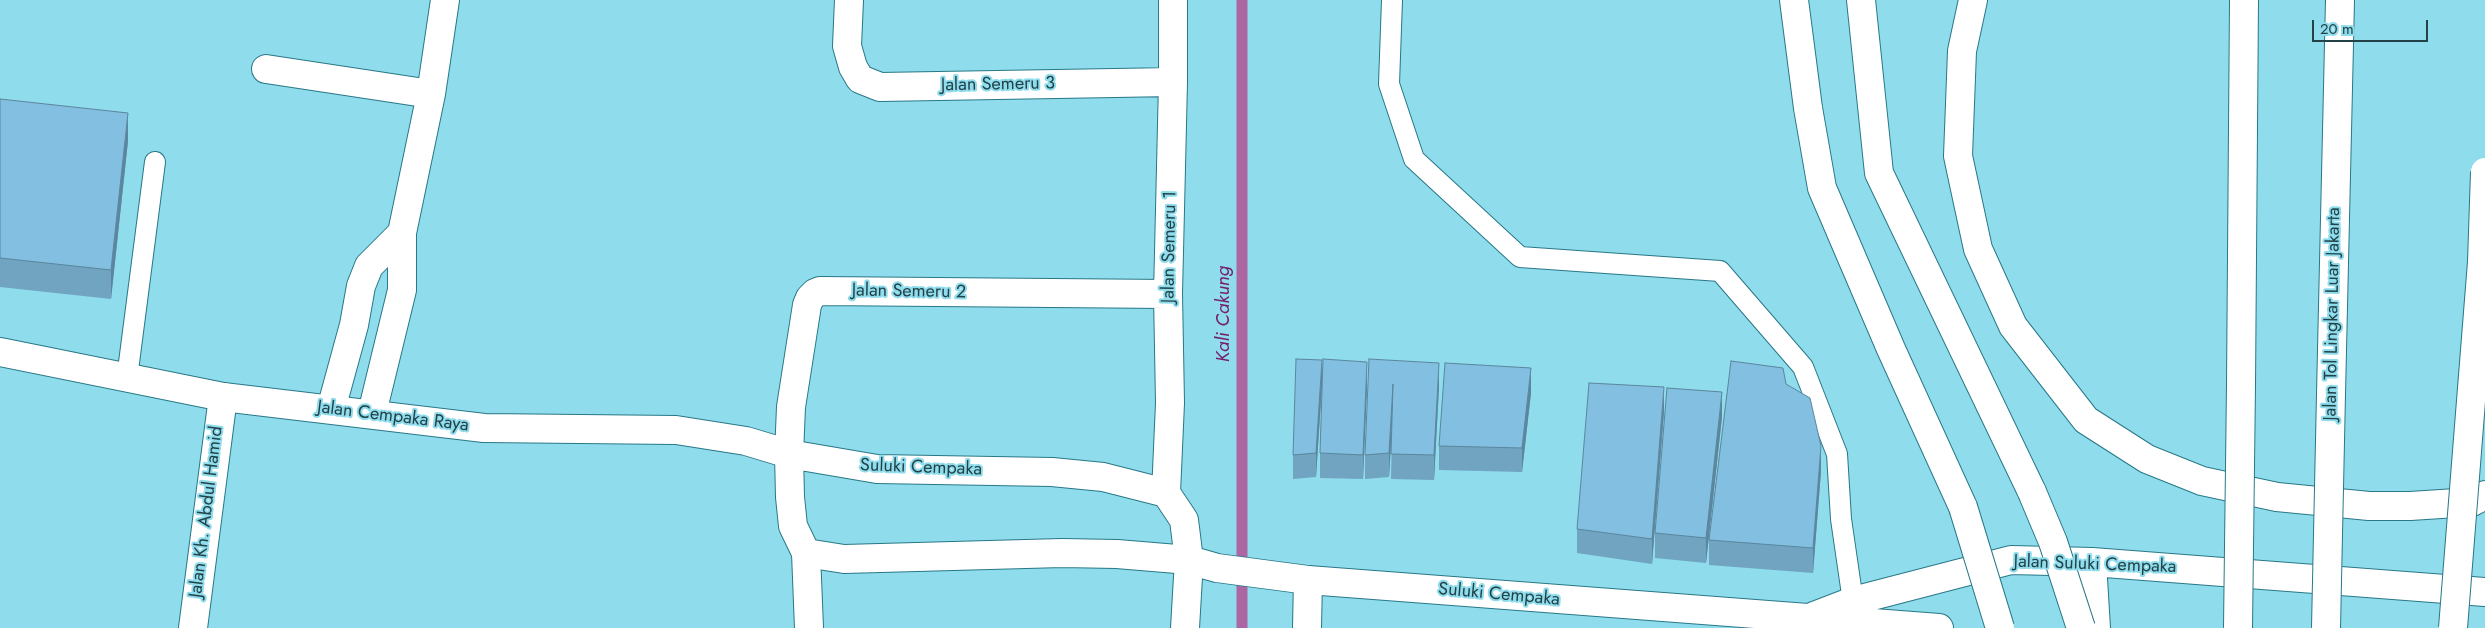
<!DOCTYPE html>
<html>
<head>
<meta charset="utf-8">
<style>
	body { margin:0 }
	#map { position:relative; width:2485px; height:628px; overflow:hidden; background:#8fdcec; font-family:Jost,sans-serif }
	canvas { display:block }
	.scale { position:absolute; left:2312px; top:20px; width:116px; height:22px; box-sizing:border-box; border:2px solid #224248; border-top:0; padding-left:6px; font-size:15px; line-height:18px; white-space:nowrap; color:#224248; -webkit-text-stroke:4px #8fdcec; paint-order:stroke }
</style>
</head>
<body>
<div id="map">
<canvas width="2485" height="628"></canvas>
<div class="scale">20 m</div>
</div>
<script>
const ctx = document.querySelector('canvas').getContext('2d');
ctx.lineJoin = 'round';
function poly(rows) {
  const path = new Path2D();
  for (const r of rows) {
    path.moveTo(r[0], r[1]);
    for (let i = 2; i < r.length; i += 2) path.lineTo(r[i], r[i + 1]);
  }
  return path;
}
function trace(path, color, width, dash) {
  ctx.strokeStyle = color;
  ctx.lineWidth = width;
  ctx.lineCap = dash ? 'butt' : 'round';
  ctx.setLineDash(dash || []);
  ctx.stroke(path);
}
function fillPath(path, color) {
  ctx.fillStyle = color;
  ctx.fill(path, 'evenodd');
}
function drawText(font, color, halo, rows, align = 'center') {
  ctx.font = font + ' Jost,sans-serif';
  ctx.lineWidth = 4;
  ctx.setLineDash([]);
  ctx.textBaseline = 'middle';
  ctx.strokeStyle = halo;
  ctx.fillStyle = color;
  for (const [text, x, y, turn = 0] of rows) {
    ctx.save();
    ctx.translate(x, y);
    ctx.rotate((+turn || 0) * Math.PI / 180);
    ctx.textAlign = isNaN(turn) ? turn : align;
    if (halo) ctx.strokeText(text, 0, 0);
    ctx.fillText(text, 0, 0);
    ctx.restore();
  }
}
trace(poly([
	[1242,628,1242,0]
]), '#ac67a2', 11);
const lane = poly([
	[1392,0,1389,84,1414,159,1520,257,1720,271,1803,367,1837,454,1841,519,1855,615],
	[127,378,155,162]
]);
const street = poly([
	[849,0,847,46,853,67,860,79,880,87,1173,82],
	[266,69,431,94],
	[331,409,354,325,361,286,369,266,402,233],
	[372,413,402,290,402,233,431,94,445,0],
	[789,454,791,407,807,305,810,298,815,293,820,291,1168,294],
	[1166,493,1170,403,1168,294,1173,82,1173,0],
	[806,553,809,628],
	[193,628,223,397],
	[1185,628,1189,560],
	[1307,628,1308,580]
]);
const secondary = poly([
	[0,352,223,397,484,428,676,430,746,441,789,454,877,469,1052,472,1103,477,1166,493,1184,520,1189,560],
	[789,454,790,497,793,526,806,553,844,559,1062,553,1117,554,1189,560,1217,568,1308,580,1939,628],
	[2092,562,2096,628],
	[1814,616,1853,601,2011,560,2092,562,2485,592]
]);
const highway = poly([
	[1794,0,1808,108,1822,188,1891,349,1963,507],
	[1861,0,1879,173,2032,492],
	[1973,0,1962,51,1958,156,1978,249,2013,326,2086,420,2147,459,2202,481,2277,497,2369,506,2410,506,2472,502,2485,495],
	[2241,385,2244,0],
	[2331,394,2340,0]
]);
trace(lane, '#287887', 22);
trace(street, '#287887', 30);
trace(secondary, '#287887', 30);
trace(highway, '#287887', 30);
trace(lane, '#fff', 20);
trace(street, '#fff', 28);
trace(secondary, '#fff', 28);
trace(highway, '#fff', 28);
const highwayBridge = poly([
	[2032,492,2053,542,2081,628],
	[1963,507,2000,628],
	[2238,628,2241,385],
	[2326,628,2331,394],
	[2453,628,2482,262,2485,172]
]);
trace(highwayBridge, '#287887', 30, []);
trace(highwayBridge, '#fff', 28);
fillPath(poly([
	[0,99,128,141,111,299,0,287],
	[1322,385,1316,477,1293,479,1293,455],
	[1367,387,1363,479,1320,478,1320,453],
	[1439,387,1434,480,1391,479,1392,431,1389,477,1365,479,1365,455],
	[1531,393,1522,472,1439,470,1439,446],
	[1664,412,1652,564,1577,553,1577,529],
	[1722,417,1706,563,1655,558,1655,533],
	[1821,471,1813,573,1709,565,1709,540]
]), '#70a4c1');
fillPath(poly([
	[128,113,128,141,111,299,111,270],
	[1322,360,1322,385,1316,477,1316,453],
	[1367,362,1367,387,1363,479,1363,455],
	[1439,363,1439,387,1434,480,1434,455],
	[1531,368,1531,393,1522,472,1522,448],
	[1393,384,1393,408,1389,477,1389,453],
	[1664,387,1664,412,1652,564,1652,539],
	[1722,392,1722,417,1706,563,1706,538],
	[1821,446,1821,471,1813,573,1813,548]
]), '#5b869d');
const building = poly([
	[0,99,128,113,111,270,0,258,0,99],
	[1296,359,1322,360,1316,453,1293,455,1296,359],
	[1323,359,1367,362,1363,455,1320,453,1323,359],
	[1369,359,1439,363,1434,455,1391,454,1393,384,1389,453,1365,455,1369,359],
	[1731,361,1783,368,1786,384,1810,398,1821,446,1813,548,1709,540,1731,361],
	[1445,363,1531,368,1522,448,1439,446,1445,363],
	[1589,383,1664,387,1652,539,1577,529,1589,383],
	[1667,388,1722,392,1706,538,1655,533,1667,388]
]);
fillPath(building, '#82bfe0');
trace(building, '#5b869d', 1);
drawText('18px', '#224248', '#8fdcec', [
	["Jalan Semeru 3",998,85,-1],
	["Jalan Semeru 1",1170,247,-89],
	["Jalan Semeru 2",909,292,1],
	["Jalan Tol Lingkar Luar Jakarta",2333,314,-89],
	["Jalan Cempaka Raya",393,417,7],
	["Suluki Cempaka",921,468,2],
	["Jalan Kh. Abdul Hamid",207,512,-83],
	["Jalan Suluki Cempaka",2095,565,2],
	["Suluki Cempaka",1499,595,5]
]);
drawText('italic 19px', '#74206b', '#8fdcec', [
	["Kali Cakung",1224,314,-90]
]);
</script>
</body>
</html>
